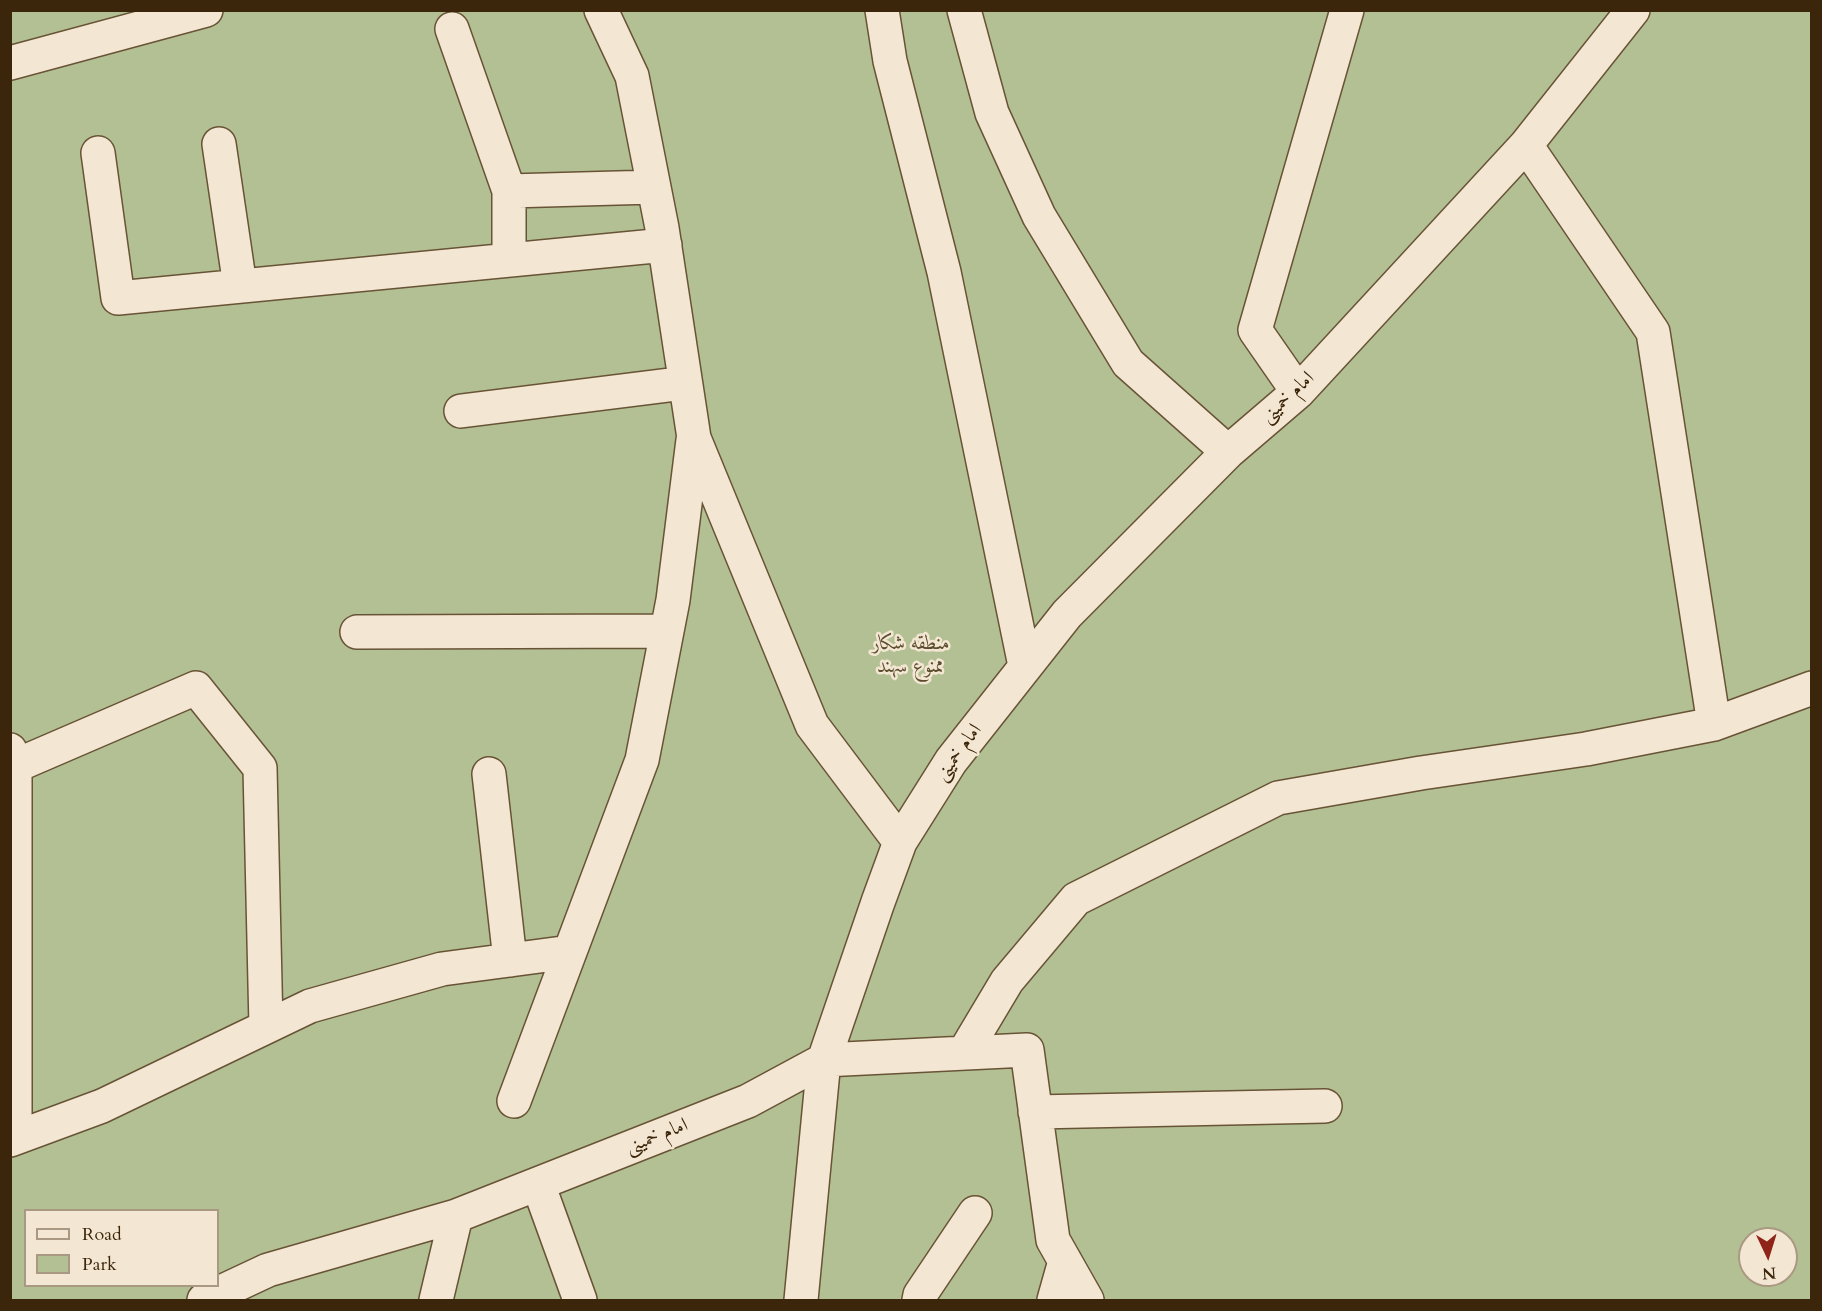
<!DOCTYPE html>
<html>
<head>
<meta charset="utf-8">
<style>
	body { margin:0 }
	#map { position:relative; width:1822px; height:1311px; overflow:hidden; background:#edd9b9; font-family:Cardo,serif }
	canvas { display:block }
	.frame { position:absolute; inset:0; border:12px solid #3c260b; pointer-events:none }
	.legend { position:absolute; left:24px; top:1209px; width:195px; height:78px; box-sizing:border-box; background:#f3e6d2; border:2px solid #aa9982; margin:0; padding:8px 10px; list-style:none; font-size:18px; color:#3c260b }
	.legend li { display:flex; align-items:center; gap:12px; height:30px }
	.legend b { width:30px; border:2px solid #aa9982 }
	.north { position:absolute; left:1738px; top:1227px; width:60px; height:60px; box-sizing:border-box; background:#f3e6d2; border:2px solid #aa9982; border-radius:50%; rotate:176deg; font-size:16px; font-weight:700; line-height:24px; text-align:center; color:#3c260b }
	.north::after { content:''; display:block; margin:auto; width:21px; height:27px; background:#8f2418; clip-path:polygon(50% 0,100% 100%,50% 72%,0 100%) }
</style>
</head>
<body>
<div id="map">
<canvas width="1822" height="1311"></canvas>
<div class="frame"></div>
<ul class="legend">
<li><b style="height:8px;background:#f3e6d2"></b>Road</li>
<li><b style="height:16px;background:#b3c094"></b>Park</li>
</ul>
<div class="north">N</div>
</div>
<script>
const ctx = document.querySelector('canvas').getContext('2d');
ctx.lineJoin = 'round';
function fillPath(path, color) {
  ctx.fillStyle = color;
  ctx.fill(path, 'evenodd');
}
function poly(rows) {
  const path = new Path2D();
  for (const r of rows) {
    path.moveTo(r[0], r[1]);
    for (let i = 2; i < r.length; i += 2) path.lineTo(r[i], r[i + 1]);
  }
  return path;
}
function trace(path, color, width, dash) {
  ctx.strokeStyle = color;
  ctx.lineWidth = width;
  ctx.lineCap = dash ? 'butt' : 'round';
  ctx.setLineDash(dash || []);
  ctx.stroke(path);
}
function drawText(font, color, halo, rows, align = 'center') {
  ctx.font = font + ' Cardo,Amiri,serif';
  ctx.lineWidth = 5;
  ctx.setLineDash([]);
  ctx.textBaseline = 'middle';
  ctx.strokeStyle = halo;
  ctx.fillStyle = color;
  for (const [text, x, y, turn = 0] of rows) {
    ctx.save();
    ctx.translate(x, y);
    ctx.rotate((+turn || 0) * Math.PI / 180);
    ctx.textAlign = isNaN(turn) ? turn : align;
    if (halo) ctx.strokeText(text, 0, 0);
    ctx.fillText(text, 0, 0);
    ctx.restore();
  }
}
fillPath(poly([
	[10,11,1811,11,1811,1300,11,1300],
	[26,1210,218,1210,218,1286,26,1286],
	[1750,1239,1786,1239,1786,1275,1750,1275]
]), '#b3c094');
const minor = poly([
	[601,10,632,76,662,228,694,438,812,725,900,842],
	[882,10,890,61,944,272,1025,666],
	[964,10,992,113,1039,216,1128,363,1228,452],
	[452,29,509,191,509,260],
	[10,63,206,10],
	[219,144,240,286],
	[1526,145,1653,332,1714,724],
	[98,153,118,298,665,245],
	[509,191,654,187],
	[1298,392,1255,330,1347,10],
	[461,411,685,383],
	[357,632,667,631],
	[10,750,15,766,15,1138],
	[10,767,15,766,196,688,260,768,266,1027],
	[489,774,510,960],
	[964,1053,1007,981,1076,899,1278,798,1421,773,1586,749,1714,724,1812,688],
	[514,1101,642,760,673,600,693,440],
	[1035,1112,1325,1106],
	[10,1140,102,1106,310,1006,442,969,570,952],
	[538,1184,580,1300],
	[204,1300,268,1270,456,1216,748,1101,824,1060,878,902,900,842,951,761,1067,614,1228,452,1298,392,1526,145,1633,10],
	[436,1300,456,1216],
	[801,1300,824,1060,1027,1050,1053,1240,1087,1300],
	[919,1300,920,1295,975,1213],
	[1054,1300,1065,1261]
]);
trace(minor, '#685336', 36);
trace(minor, '#f3e6d2', 33);
drawText('20px', '#3c260b', '#f3e6d2', [
	["امام خمینی",1288,398,-43],
	["امام خمینی",959,753,-54],
	["امام خمینی",657,1137,-22]
]);
drawText('italic 20px', '#5a4c2d', '#f3e6d2', [
	["منطقه شکار",911,644],
	["ممنوع سهند",911,667]
]);
</script>
</body>
</html>
